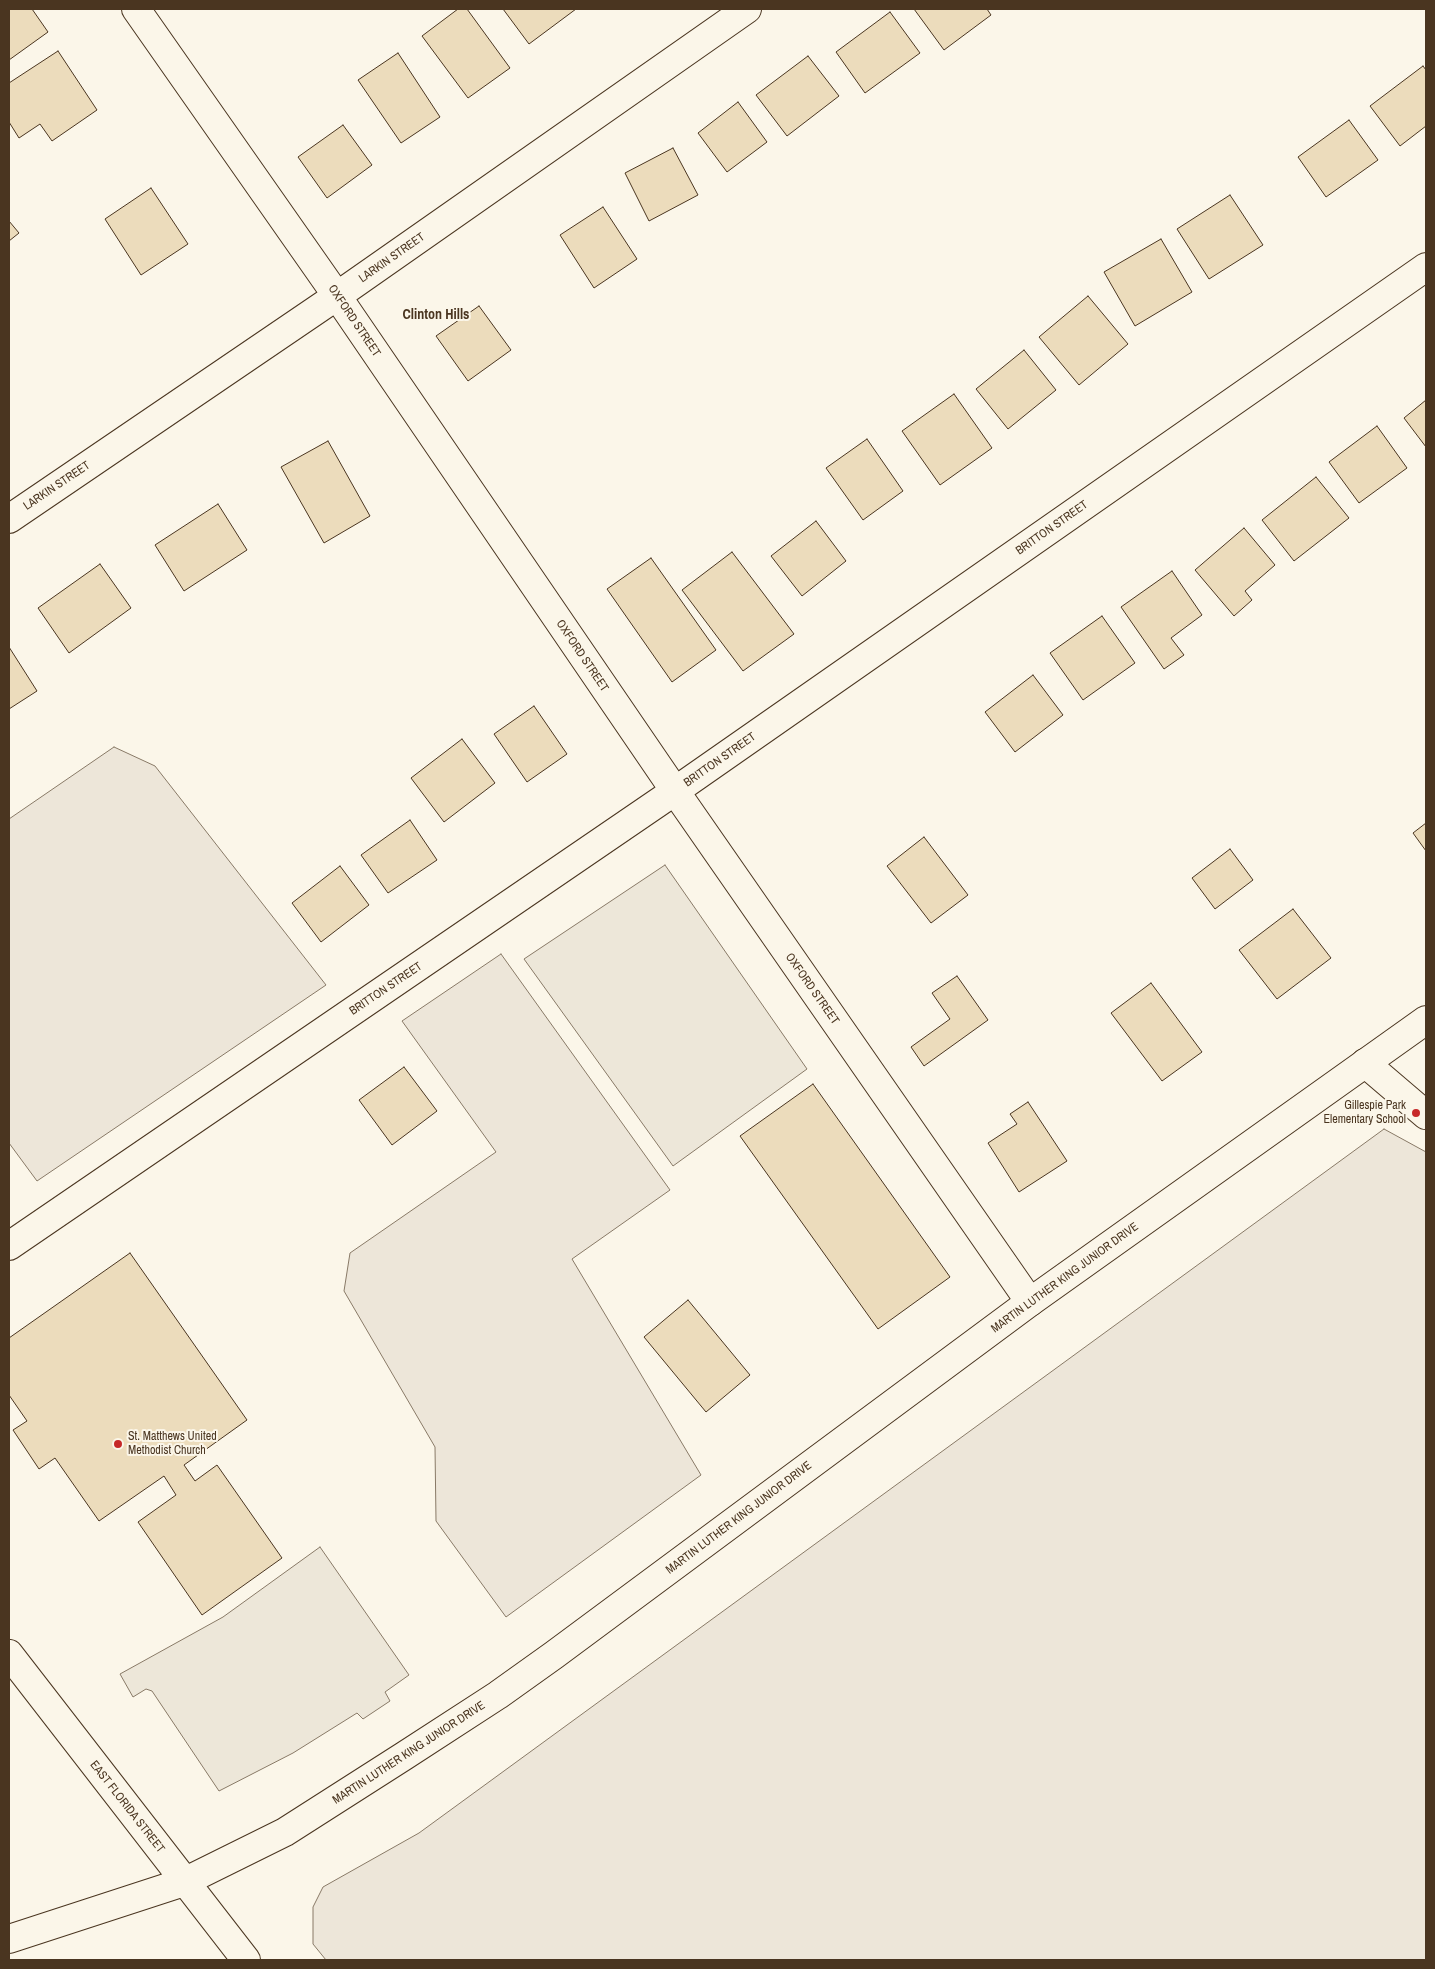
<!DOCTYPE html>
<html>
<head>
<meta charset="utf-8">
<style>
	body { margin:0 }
	#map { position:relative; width:1435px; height:1969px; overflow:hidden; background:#fbf6e9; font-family:"Archivo Narrow",sans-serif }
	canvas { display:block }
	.frame { position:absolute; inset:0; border:10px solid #4a3520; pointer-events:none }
</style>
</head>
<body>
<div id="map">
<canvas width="1435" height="1969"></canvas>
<div class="frame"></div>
</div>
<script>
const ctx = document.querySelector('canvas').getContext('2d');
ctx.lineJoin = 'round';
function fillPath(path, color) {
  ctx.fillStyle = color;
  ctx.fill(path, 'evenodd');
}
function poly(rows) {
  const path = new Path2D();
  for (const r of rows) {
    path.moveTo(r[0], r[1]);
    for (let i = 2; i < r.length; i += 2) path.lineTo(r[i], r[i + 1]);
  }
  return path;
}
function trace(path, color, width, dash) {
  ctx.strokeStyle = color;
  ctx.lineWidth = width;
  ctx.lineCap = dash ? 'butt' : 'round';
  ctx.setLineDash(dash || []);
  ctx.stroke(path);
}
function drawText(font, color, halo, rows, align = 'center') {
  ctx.font = font + ' "Archivo Narrow",sans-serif';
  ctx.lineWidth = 4;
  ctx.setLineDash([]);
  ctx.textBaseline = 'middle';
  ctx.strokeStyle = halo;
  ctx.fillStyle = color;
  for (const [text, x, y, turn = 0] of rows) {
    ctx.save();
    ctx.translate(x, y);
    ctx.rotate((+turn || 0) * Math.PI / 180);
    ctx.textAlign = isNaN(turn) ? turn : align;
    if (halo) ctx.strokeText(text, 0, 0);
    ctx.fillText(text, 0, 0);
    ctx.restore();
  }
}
const green = poly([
	[114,747,155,766,326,985,37,1181,9,1143,9,819,114,747],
	[501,954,670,1190,572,1259,701,1475,506,1617,436,1521,435,1447,344,1291,350,1253,496,1152,402,1021,501,954],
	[1384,1129,1426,1152,1426,1960,326,1960,313,1944,313,1907,323,1887,419,1833,1384,1129]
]);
fillPath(green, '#ede6d9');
trace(green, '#887966', 1);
const parking = poly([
	[665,865,807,1069,673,1166,524,959,665,865],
	[320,1547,409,1675,385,1692,390,1701,363,1719,357,1713,293,1753,219,1791,152,1691,146,1689,133,1697,120,1674,223,1617,320,1547]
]);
fillPath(parking, '#ede7d9');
trace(parking, '#887966', 1);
const building = poly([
	[9,9,32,9,48,32,9,60,9,9],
	[458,9,467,9,510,68,468,98,422,36,458,9],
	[503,9,576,9,529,44,503,9],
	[914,9,987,9,991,15,944,50,914,9],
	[890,12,920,53,865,93,836,52,890,12],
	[58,51,97,110,52,141,40,124,19,138,9,122,9,83,58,51],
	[398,53,440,117,401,143,358,80,398,53],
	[808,56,839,96,787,136,756,95,808,56],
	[1423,66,1426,70,1426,126,1400,146,1370,106,1423,66],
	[738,102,767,142,727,172,698,133,738,102],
	[1349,120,1378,160,1326,197,1298,157,1349,120],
	[343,125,372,165,327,198,298,157,343,125],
	[673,148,698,195,649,221,625,173,673,148],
	[151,188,188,244,141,275,105,219,151,188],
	[1230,195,1263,245,1209,279,1177,229,1230,195],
	[603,207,637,259,594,288,560,235,603,207],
	[9,221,19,233,9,241,9,221],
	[1161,239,1192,292,1135,326,1104,272,1161,239],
	[1088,296,1128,344,1079,385,1039,337,1088,296],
	[479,306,511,350,468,381,436,336,479,306],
	[1024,350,1056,390,1008,429,976,389,1024,350],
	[954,394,992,448,940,485,902,431,954,394],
	[1426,400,1426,447,1404,418,1426,400],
	[1377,426,1407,468,1359,503,1329,462,1377,426],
	[867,439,903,491,863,520,826,468,867,439],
	[328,441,370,516,324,543,281,467,328,441],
	[1316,477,1349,518,1294,561,1262,520,1316,477],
	[218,504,247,550,184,591,155,545,218,504],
	[816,521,846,561,802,596,771,556,816,521],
	[1244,528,1275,565,1245,591,1252,600,1234,616,1195,570,1244,528],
	[732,552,794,634,743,671,682,590,732,552],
	[651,558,716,650,672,682,607,589,651,558],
	[100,564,131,608,69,653,38,608,100,564],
	[1172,571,1202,615,1171,638,1184,655,1164,669,1121,607,1172,571],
	[1102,616,1135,663,1083,700,1050,653,1102,616],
	[9,647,37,691,9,709,9,647],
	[1033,675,1063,715,1015,752,985,712,1033,675],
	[534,706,567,754,527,782,494,734,534,706],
	[462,739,495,783,444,822,411,778,462,739],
	[410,820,437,860,388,893,361,855,410,820],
	[1426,823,1426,851,1413,833,1426,823],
	[924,837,968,895,931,923,887,866,924,837],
	[1230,849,1253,880,1215,909,1192,878,1230,849],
	[340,866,369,905,321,942,292,903,340,866],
	[1293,909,1331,958,1277,999,1239,950,1293,909],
	[957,976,988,1020,924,1066,911,1047,950,1019,932,993,957,976],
	[1151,983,1202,1052,1162,1081,1111,1013,1151,983],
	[404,1067,437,1111,392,1145,359,1100,404,1067],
	[813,1084,950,1277,878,1329,740,1136,813,1084],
	[1028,1102,1067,1161,1019,1192,988,1143,1017,1124,1010,1114,1028,1102],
	[130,1253,247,1420,184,1465,195,1481,217,1465,282,1558,202,1615,138,1522,176,1495,164,1476,99,1521,55,1458,39,1469,13,1430,27,1421,9,1395,9,1338,130,1253],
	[688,1300,750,1375,706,1412,644,1337,688,1300]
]);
fillPath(building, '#ecdcbc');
trace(building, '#4a3520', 1);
const minor = poly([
	[136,9,337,296,675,791,1030,1302],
	[9,519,337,296,747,9],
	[1365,1063,1426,1115],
	[9,1246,675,791,1426,267]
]);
const major = poly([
	[9,1654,246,1960],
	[9,1939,184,1882,285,1832,404,1756,498,1695,554,1655,1030,1302,1426,1020]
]);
trace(minor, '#4a3520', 30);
trace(major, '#4a3520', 30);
trace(minor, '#fbf6e9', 28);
trace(major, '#fbf6e9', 28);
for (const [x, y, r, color] of [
	[1416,1113,5,"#c62828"],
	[118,1444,5,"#c62828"]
]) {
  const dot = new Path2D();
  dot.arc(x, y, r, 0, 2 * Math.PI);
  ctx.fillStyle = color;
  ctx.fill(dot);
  trace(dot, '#fbf6e9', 2);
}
drawText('12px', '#4a3520', '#fbf6e9', [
	["LARKIN STREET",392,258,-35],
	["OXFORD STREET",354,321,56],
	["LARKIN STREET",57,486,-34],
	["BRITTON STREET",1052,528,-35],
	["OXFORD STREET",582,656,56],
	["BRITTON STREET",720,760,-35],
	["BRITTON STREET",386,989,-34],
	["OXFORD STREET",812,989,55],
	["MARTIN LUTHER KING JUNIOR DRIVE",1065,1278,-36],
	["MARTIN LUTHER KING JUNIOR DRIVE",739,1518,-37],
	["MARTIN LUTHER KING JUNIOR DRIVE",409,1753,-33],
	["EAST FLORIDA STREET",127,1807,52]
]);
drawText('12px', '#4a3520', '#fbf6e9', [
	["Gillespie Park",1406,1106],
	["Elementary School",1406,1120],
	["St. Matthews United",128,1437,"left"],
	["Methodist Church",128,1451,"left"]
], 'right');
drawText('bold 14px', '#4a3520', '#fbf6e9', [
	["Clinton Hills",436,315]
]);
</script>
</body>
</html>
